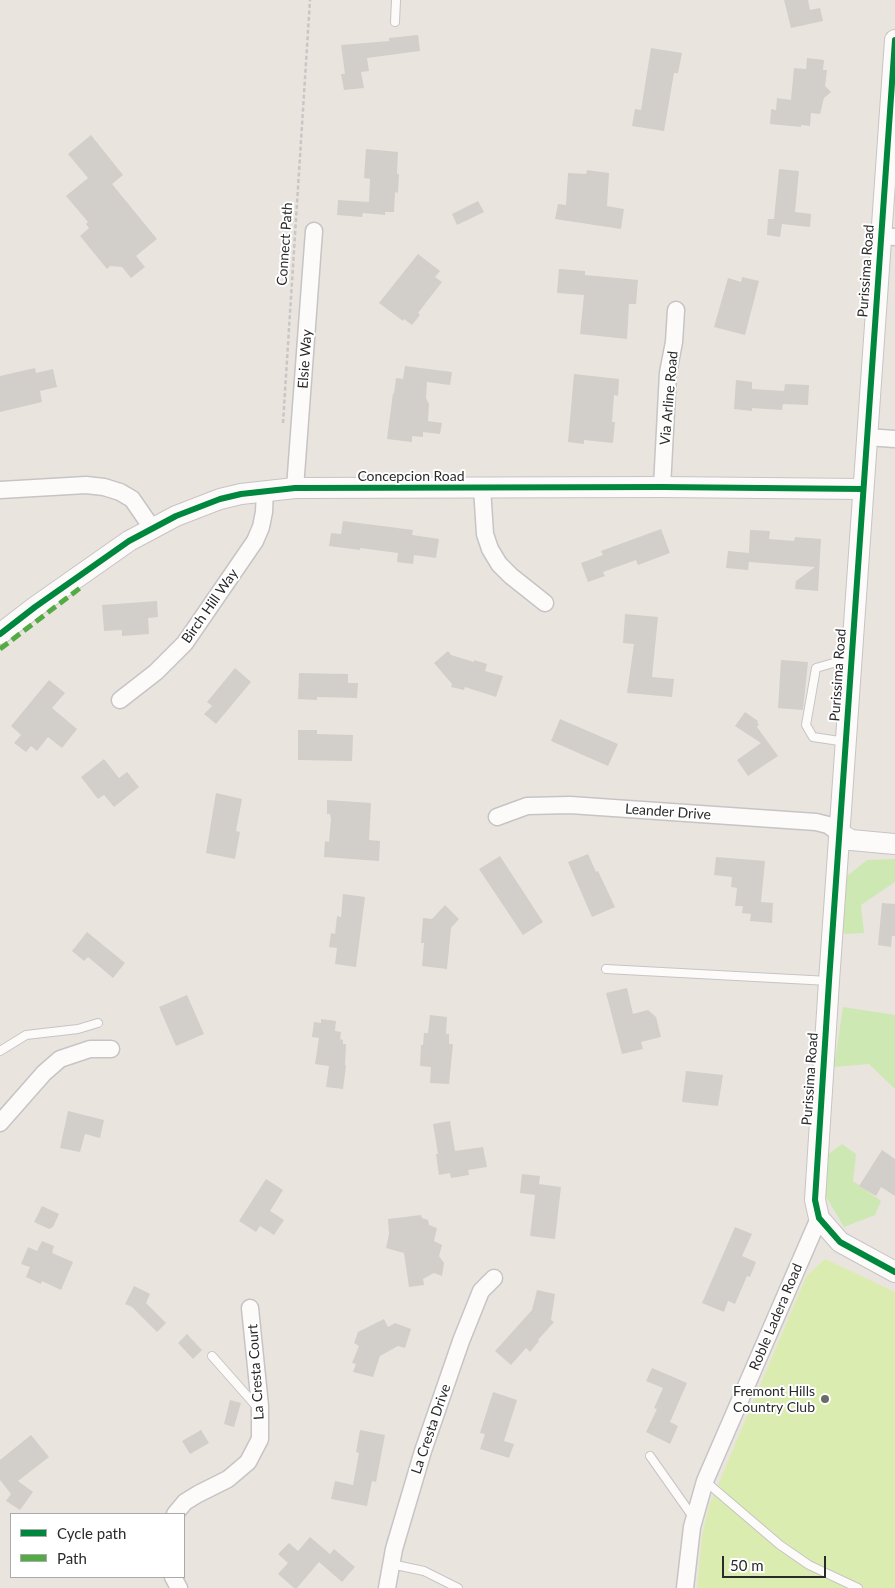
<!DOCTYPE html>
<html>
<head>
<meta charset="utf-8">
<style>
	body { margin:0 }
	#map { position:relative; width:895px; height:1588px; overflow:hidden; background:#eae4de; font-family:Lato,sans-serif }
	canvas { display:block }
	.legend { position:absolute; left:10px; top:1513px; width:175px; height:65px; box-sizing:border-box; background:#fff; border:1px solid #aaa; margin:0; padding:6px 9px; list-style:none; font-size:15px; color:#2a2a2a }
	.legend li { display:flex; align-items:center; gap:10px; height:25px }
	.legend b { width:25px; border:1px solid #aaa }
	.scale { position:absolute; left:722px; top:1556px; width:104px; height:22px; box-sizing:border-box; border:2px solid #2a2a2a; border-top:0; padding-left:6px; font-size:15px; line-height:18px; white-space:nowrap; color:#2a2a2a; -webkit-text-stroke:4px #fff; paint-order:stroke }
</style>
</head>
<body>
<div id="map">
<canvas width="895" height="1588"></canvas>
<ul class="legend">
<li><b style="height:6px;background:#00873e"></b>Cycle path</li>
<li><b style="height:6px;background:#53ab44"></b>Path</li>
</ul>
<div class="scale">50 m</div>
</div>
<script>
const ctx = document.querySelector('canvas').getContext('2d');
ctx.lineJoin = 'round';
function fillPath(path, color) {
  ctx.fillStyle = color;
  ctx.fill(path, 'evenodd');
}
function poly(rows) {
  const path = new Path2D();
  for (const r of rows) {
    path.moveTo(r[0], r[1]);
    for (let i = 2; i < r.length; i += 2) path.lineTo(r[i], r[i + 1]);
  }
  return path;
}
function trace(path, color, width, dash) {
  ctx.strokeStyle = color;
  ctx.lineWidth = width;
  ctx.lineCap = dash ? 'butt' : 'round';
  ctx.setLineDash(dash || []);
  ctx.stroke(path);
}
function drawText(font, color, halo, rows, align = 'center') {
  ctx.font = font + ' Lato,sans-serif';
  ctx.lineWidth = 4;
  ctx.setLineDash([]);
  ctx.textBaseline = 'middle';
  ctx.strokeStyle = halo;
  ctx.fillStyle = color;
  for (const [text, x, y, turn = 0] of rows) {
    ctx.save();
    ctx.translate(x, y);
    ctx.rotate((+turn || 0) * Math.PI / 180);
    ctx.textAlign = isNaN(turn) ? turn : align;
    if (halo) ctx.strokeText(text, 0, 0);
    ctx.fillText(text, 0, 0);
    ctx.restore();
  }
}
fillPath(poly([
	[895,859,895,882,861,905,864,933,845,934,837,925,847,876,867,860],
	[843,1007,895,1015,895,1089,869,1064,834,1067],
	[842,1144,856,1154,853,1181,881,1201,875,1215,844,1227,825,1195,827,1155]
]), '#cde8b3');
fillPath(poly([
	[825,1259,895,1292,895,1588,697,1588,702,1536,709,1506,806,1277]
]), '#dbecb0');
fillPath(poly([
	[784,0,808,0,810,10,820,8,823,21,791,28],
	[418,35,420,51,367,58,369,71,361,72,364,88,344,90,341,74,345,74,341,45,389,41,389,38],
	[651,48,682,53,678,73,674,73,664,131,632,126,635,109,641,110],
	[807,58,824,60,823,70,827,70,825,86,831,92,824,98,820,114,811,113,810,126,801,125,801,127,770,124,771,109,776,110,777,98,791,100,794,68,806,69],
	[91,135,123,175,112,184,157,239,136,256,145,267,131,278,122,267,110,266,107,269,80,236,89,228,86,224,88,222,66,196,88,178,68,154],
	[366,149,398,152,397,174,399,174,398,193,395,192,394,212,385,212,385,215,363,213,362,217,337,215,338,200,369,202,370,179,364,178],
	[779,169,799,171,795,212,811,214,810,227,782,224,780,237,767,235,768,219,774,219],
	[587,170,609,173,607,206,624,209,621,229,555,219,558,204,566,205,568,173,586,174],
	[478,201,484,212,457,225,452,214],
	[418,254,440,271,435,277,442,282,418,313,420,315,412,325,404,319,403,321,379,303],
	[559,269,585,271,585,275,638,280,636,304,629,304,627,339,580,334,584,295,557,293],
	[742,277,759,281,745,335,714,327,728,278,741,282],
	[405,366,452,372,450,385,427,382,426,398,429,404,428,421,442,423,440,434,423,432,423,437,412,436,412,442,387,439,393,393,394,394,396,378,403,379],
	[35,368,36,373,53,369,57,387,40,391,42,402,0,412,0,376],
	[574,374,619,379,618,396,614,395,612,422,615,422,613,443,584,440,584,444,568,442],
	[736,380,752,382,752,389,784,391,785,384,809,385,808,405,783,404,782,410,752,408,752,411,734,409],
	[343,521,413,530,412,535,439,539,436,558,414,555,413,564,397,562,398,553,360,548,360,550,329,546,331,533,341,534],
	[661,529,670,553,638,565,636,560,603,572,605,576,588,582,581,563,603,555,601,551],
	[750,530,770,531,769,539,794,541,795,537,821,539,818,591,795,589,796,581,815,567,749,562,748,570,726,568,728,551,749,553],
	[157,601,158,617,148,618,149,634,122,636,122,630,104,631,102,605],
	[625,614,658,617,652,677,674,679,672,697,627,693,634,644,623,643],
	[448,651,451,655,474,662,474,660,487,664,485,671,503,676,496,697,465,687,464,690,451,687,452,684,434,663],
	[781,660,808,662,803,710,778,708],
	[235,668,251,682,216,724,204,714,212,706,207,702],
	[299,673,348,674,348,683,358,683,357,698,317,697,317,700,298,699],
	[49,680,65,693,52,708,77,729,62,748,48,737,37,751,31,746,26,752,14,743,21,735,11,726],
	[745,712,758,721,757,723,759,724,757,727,778,756,748,776,737,760,761,743,735,726],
	[560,719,618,744,608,766,551,741],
	[298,730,317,730,317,734,353,735,352,761,298,760],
	[104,759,119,778,127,772,139,787,114,807,104,795,98,799,81,777],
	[216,793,242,799,236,831,240,832,235,859,206,853],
	[327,800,371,803,369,840,380,841,379,861,324,857,325,841,329,842,331,819,330,814,327,814],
	[588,854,596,872,598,871,615,907,592,917,568,862],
	[500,856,543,922,523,935,479,869],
	[716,857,765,861,761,902,773,903,772,923,750,921,751,914,742,913,743,906,735,906,737,888,731,887,732,877,714,875],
	[343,894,365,897,356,967,335,964,337,948,329,947,331,933,335,934,337,916,341,917],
	[882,903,895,904,895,936,892,936,891,947,878,945],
	[445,905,459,919,451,928,447,969,422,966,424,943,421,943,423,918,432,919],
	[87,932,125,963,113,978,88,957,84,961,72,951],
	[627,988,633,1014,648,1010,656,1017,661,1037,641,1042,643,1049,622,1054,606,993],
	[187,995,204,1034,176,1046,159,1007],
	[430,1015,447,1017,446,1034,449,1034,449,1044,453,1044,449,1084,430,1083,431,1067,420,1066,421,1045,423,1045,424,1033,428,1033],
	[321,1019,336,1021,335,1031,341,1032,340,1039,343,1040,343,1044,346,1044,345,1065,346,1066,343,1089,326,1087,329,1066,315,1064,319,1038,312,1037,314,1022,321,1023],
	[686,1071,723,1075,718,1106,682,1102],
	[68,1111,104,1120,100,1138,85,1134,80,1152,60,1148],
	[450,1121,455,1151,483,1147,487,1167,468,1170,469,1175,451,1178,450,1173,439,1175,436,1154,438,1154,433,1124],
	[882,1150,895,1159,895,1196,881,1187,876,1196,859,1186],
	[522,1174,540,1176,539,1184,561,1187,555,1239,530,1236,535,1195,520,1193],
	[266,1179,283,1190,270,1211,284,1220,274,1235,260,1226,256,1232,239,1221],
	[42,1206,59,1214,53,1227,49,1229,34,1222],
	[421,1215,422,1218,428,1220,429,1225,437,1228,434,1241,442,1245,439,1256,444,1263,442,1276,434,1273,423,1279,424,1285,409,1287,404,1253,386,1248,389,1234,388,1219],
	[735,1227,752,1234,742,1256,756,1262,750,1277,747,1276,735,1304,728,1301,724,1312,702,1303],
	[42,1241,54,1246,52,1253,73,1262,61,1290,42,1281,41,1284,26,1277,30,1267,21,1264,28,1247,37,1251],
	[134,1286,150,1294,146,1303,166,1323,157,1332,132,1307,125,1304],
	[537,1290,555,1294,551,1320,554,1322,538,1340,539,1341,530,1352,526,1348,511,1365,495,1351,532,1310],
	[384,1319,388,1327,395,1323,411,1329,405,1348,398,1346,380,1356,373,1377,353,1372,356,1364,352,1363,359,1346,354,1343,358,1332],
	[187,1334,202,1350,193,1359,178,1343],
	[652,1368,687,1383,670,1422,678,1426,670,1444,646,1432,657,1409,654,1408,663,1388,646,1381],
	[493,1392,517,1400,504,1441,514,1444,509,1458,480,1449,485,1434,480,1433],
	[230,1400,241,1403,234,1427,224,1424],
	[201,1430,209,1443,190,1454,182,1441],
	[360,1430,385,1435,376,1482,372,1481,367,1506,331,1499,335,1481,353,1485,359,1453,356,1452],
	[31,1435,49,1457,18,1481,33,1492,20,1510,6,1501,11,1494,0,1480,0,1460],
	[310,1537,330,1554,334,1549,355,1567,342,1582,319,1562,297,1588,294,1588,278,1574,288,1563,278,1554,289,1543,298,1551]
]), '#d2ceca');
const service = poly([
	[395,22,396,0],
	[846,742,813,737,806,725,816,668,851,658],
	[606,969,829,981],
	[0,1051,26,1035,78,1029,98,1023],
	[212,1356,257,1407],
	[650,1456,693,1517],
	[705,1481,780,1545,809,1565,858,1588],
	[391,1564,424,1571,458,1588]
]);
const minor = poly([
	[882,236,895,237],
	[867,437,895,439],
	[662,487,668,373,674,342,676,310],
	[295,488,314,231],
	[482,488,485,534,490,549,499,564,511,576,545,603],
	[0,490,86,485,104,487,120,492,132,499,152,528],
	[120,700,156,672,185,643,255,541,261,527,264,512,265,490],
	[497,817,527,806,570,805,816,822,828,825,839,833],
	[0,1123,44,1073,60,1059,90,1049,111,1049],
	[175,1514,185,1502,198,1494,228,1479,248,1462,260,1439,260,1406,250,1308],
	[173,1577,179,1588],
	[387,1588,394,1549,423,1451,461,1341,481,1291,494,1278],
	[685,1588,692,1527,705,1481,819,1218]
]);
const tertiary = poly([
	[895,40,829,981,815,1200,819,1218,840,1242,895,1272],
	[0,634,35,607,129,541,176,516,220,499,241,494,295,488,662,487,863,489],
	[839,833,851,840,895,844]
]);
trace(service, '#c6c4c5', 10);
trace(minor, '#c6c4c5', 19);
trace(tertiary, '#c6c4c5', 22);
trace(poly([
	[283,423,310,0]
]), '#c8c7c6', 2.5, [4, 2.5]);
trace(service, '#fcfbfa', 8);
trace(minor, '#fcfbfa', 16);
trace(tertiary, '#fcfbfa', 20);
trace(poly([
	[0,649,80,588]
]), '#53ab44', 5, [10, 5]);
trace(poly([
	[895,40,829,981,815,1200,819,1218,840,1242,895,1272],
	[0,634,35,607,129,541,176,516,220,499,241,494,295,488,662,487,863,489]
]), '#00873e', 6);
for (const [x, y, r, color] of [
	[825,1399,5,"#6d6b69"]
]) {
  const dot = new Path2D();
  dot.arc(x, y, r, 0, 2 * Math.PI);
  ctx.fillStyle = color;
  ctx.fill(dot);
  trace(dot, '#fff', 2);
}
drawText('14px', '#2a2a2a', '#fff', [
	["Connect Path",285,244,-86],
	["Purissima Road",866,271,-86],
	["Elsie Way",305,359,-86],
	["Via Arline Road",669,398,-85],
	["Concepcion Road",411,476],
	["Birch Hill Way",210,606,-55],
	["Purissima Road",838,675,-86],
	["Leander Drive",668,812,4],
	["Purissima Road",810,1079,-86],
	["Roble Ladera Road",776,1317,-67],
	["La Cresta Court",256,1372,-94],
	["La Cresta Drive",431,1429,-71]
]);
drawText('14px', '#2a2a2a', '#fff', [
	["Fremont Hills",815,1391],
	["Country Club",815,1407]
], 'right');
</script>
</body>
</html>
